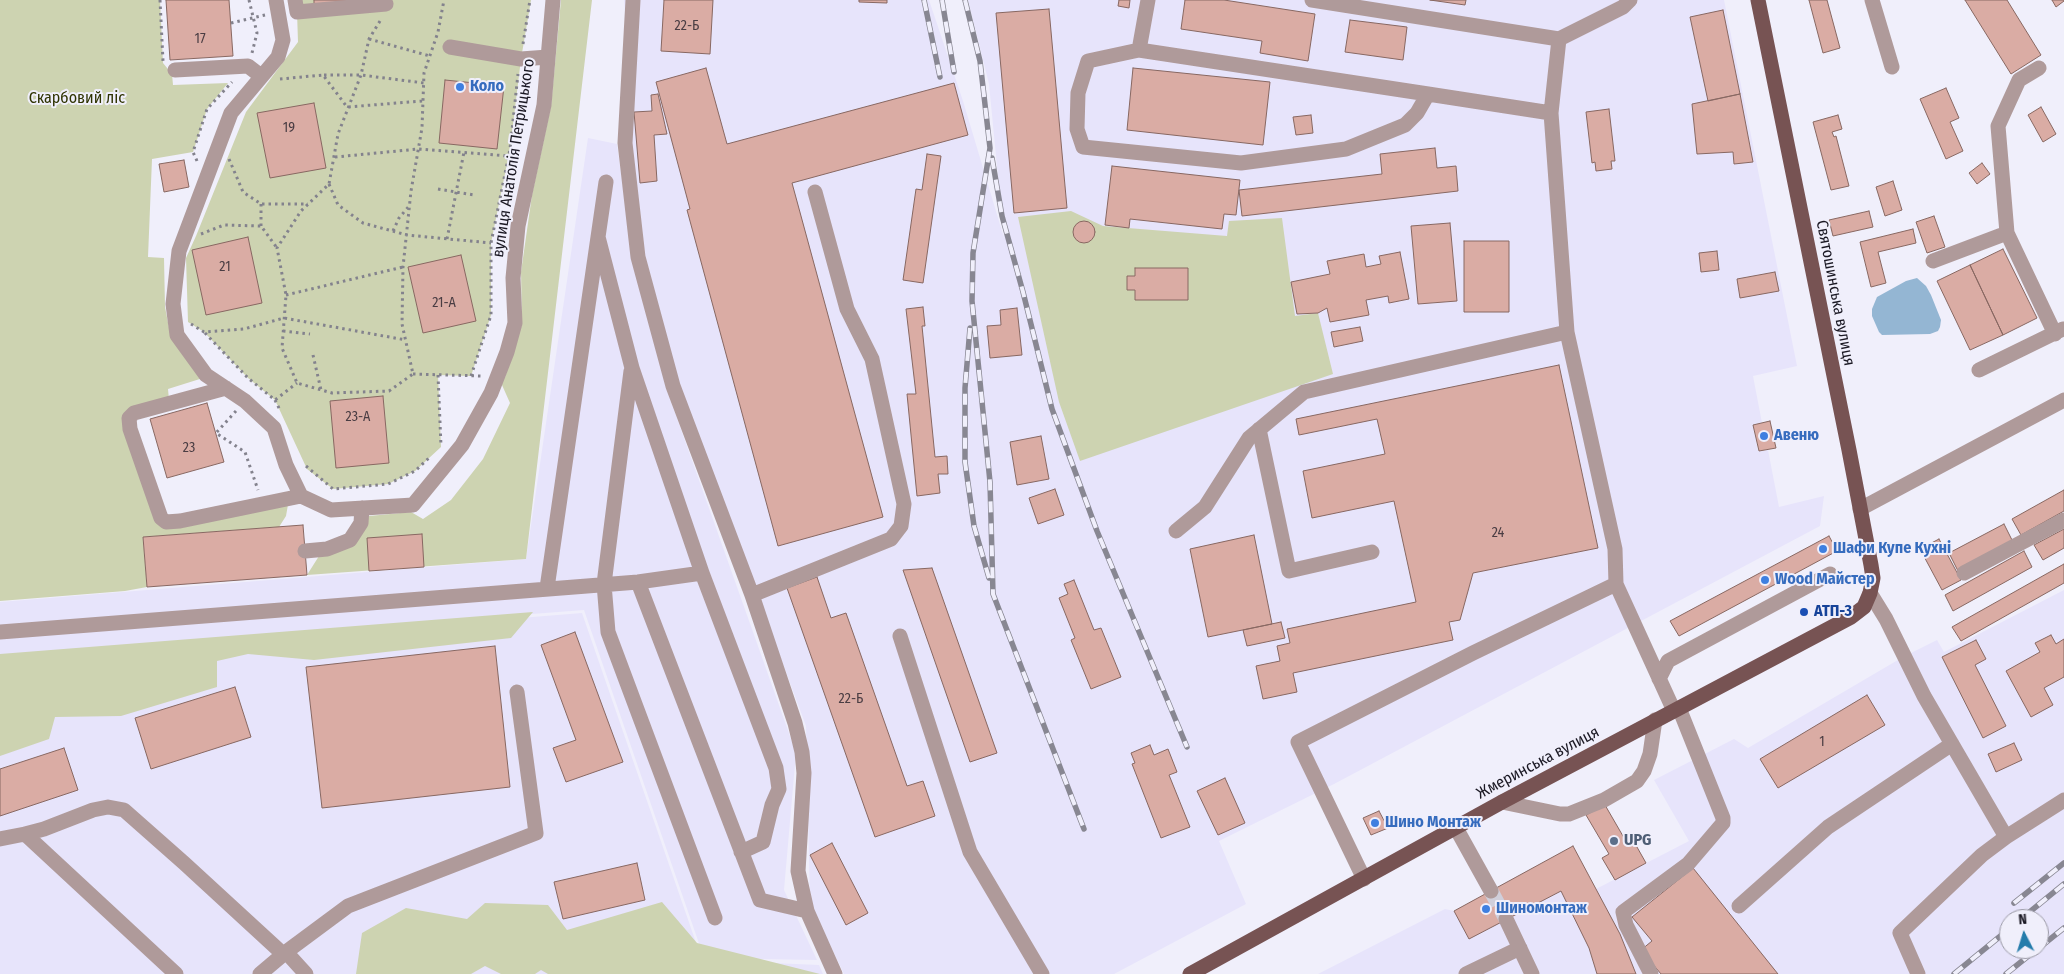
<!DOCTYPE html>
<html>
<head>
<meta charset="utf-8">
<style>
	body { margin:0 }
	#map { position:relative; width:2064px; height:974px; overflow:hidden; background:#f0effb; font-family:"Fira Sans Condensed",sans-serif }
	canvas { display:block }
	.north { position:absolute; left:1999px; top:909px; width:50px; height:50px; box-sizing:border-box; background:#f0effb; border:1px solid #9a99a5; border-radius:50%; rotate:355deg; font-size:14px; font-weight:700; line-height:20px; text-align:center; color:#1a1823 }
	.north::after { content:''; display:block; margin:auto; width:18px; height:22px; background:#247cab; clip-path:polygon(50% 0,100% 100%,50% 72%,0 100%) }
</style>
</head>
<body>
<div id="map">
<canvas width="2064" height="974"></canvas>
<div class="north">N</div>
</div>
<script>
const ctx = document.querySelector('canvas').getContext('2d');
ctx.lineJoin = 'round';
function fillPath(path, color) {
  ctx.fillStyle = color;
  ctx.fill(path, 'evenodd');
}
function poly(rows) {
  const path = new Path2D();
  for (const r of rows) {
    if (r.length === 3) {
      path.moveTo(r[0] + r[2], r[1]);
      path.arc(r[0], r[1], r[2], 0, 2 * Math.PI);
      continue;
    }
    path.moveTo(r[0], r[1]);
    for (let i = 2; i < r.length; i += 2) path.lineTo(r[i], r[i + 1]);
  }
  return path;
}
function trace(path, color, width, dash) {
  ctx.strokeStyle = color;
  ctx.lineWidth = width;
  ctx.lineCap = dash ? 'butt' : 'round';
  ctx.setLineDash(dash || []);
  ctx.stroke(path);
}
function drawText(font, color, halo, rows, align = 'center') {
  ctx.font = font + ' "Fira Sans Condensed",sans-serif';
  ctx.lineWidth = 4;
  ctx.setLineDash([]);
  ctx.textBaseline = 'middle';
  ctx.strokeStyle = halo;
  ctx.fillStyle = color;
  for (const [text, x, y, turn = 0] of rows) {
    ctx.save();
    ctx.translate(x, y);
    ctx.rotate((+turn || 0) * Math.PI / 180);
    ctx.textAlign = isNaN(turn) ? turn : align;
    if (halo) ctx.strokeText(text, 0, 0);
    ctx.fillText(text, 0, 0);
    ctx.restore();
  }
}
fillPath(poly([
	[624,0,929,0,963,101,1004,238,989,84,968,0,1724,0,1797,366,1753,376,1762,423,1754,425,1758,451,1768,450,1779,507,1824,496,1820,526,1334,784,1219,841,1246,904,1114,974,844,974,810,903,806,726,680,387,645,255,631,136,631,85],
	[588,138,617,144,633,258,667,390,796,753,784,890,817,960,704,958,584,610,0,655,0,602,526,559],
	[2064,590,2064,974,1318,974,1445,909,1454,911,1573,846,1596,889,1689,841,1654,780,1734,739,1748,748,1903,657,1937,640,1944,652],
	[2009,919,2039,919,2039,949,2009,949],
	[582,613,702,960,819,965,823,974,0,974,0,660]
]), '#e7e4fb');
fillPath(poly([
	[0,0,160,0,163,63,172,74,173,85,228,83,207,109,193,152,152,159,148,257,164,258,165,307,171,338,203,378,168,389,169,400,133,410,158,520,289,499,286,516,279,527,143,537,147,587,125,591,0,601],
	[295,0,531,0,521,59,510,149,491,243,491,315,471,376,438,375,441,447,415,471,388,484,333,489,307,469,275,400,248,378,204,332,188,322,186,258,196,236,246,112,298,42,297,12],
	[561,0,592,0,526,559,307,575,319,556,369,516,411,512,423,519,451,500,483,459,510,403,498,376,505,377,522,324,521,272,532,195,551,106],
	[1071,211,1103,226,1227,236,1229,221,1282,218,1295,316,1318,313,1333,374,1080,461,1059,402,1018,217],
	[533,612,511,638,314,660,248,654,217,661,217,687,121,716,55,717,49,739,0,756,0,654],
	[662,902,697,943,820,974,548,974,541,970,535,974,501,974,485,966,471,974,356,974,362,933,406,908,467,919,485,903,548,905,567,930]
]), '#cdd3b1');
fillPath(poly([
	[1917,278,1926,286,1931,295,1941,320,1940,327,1938,331,1930,334,1882,335,1879,332,1872,316,1872,309,1877,297,1906,281]
]), '#94b6d3');
const building = poly([
	[166,0,229,0,233,56,170,60,166,0],
	[314,0,373,0,314,6,314,0],
	[664,0,713,0,710,54,661,51,664,0],
	[859,0,887,0,887,3,859,2,859,0],
	[1119,0,1130,0,1129,8,1118,6,1119,0],
	[1185,0,1224,0,1315,14,1308,61,1260,53,1262,41,1181,29,1185,0],
	[1430,0,1466,0,1465,5,1430,0],
	[1809,0,1827,0,1840,48,1823,53,1809,0],
	[1965,0,2007,0,2041,55,2011,74,1965,0],
	[2052,0,2064,0,2064,1,2056,7,2052,0],
	[1049,9,1067,208,1014,213,996,13,1049,9],
	[1723,10,1740,94,1708,101,1690,17,1723,10],
	[1350,20,1407,27,1403,60,1345,52,1350,20],
	[706,68,727,144,954,83,968,135,792,183,883,517,778,546,687,210,690,209,656,82,706,68],
	[1133,68,1270,82,1263,145,1127,130,1133,68],
	[445,80,504,86,497,149,439,143,445,80],
	[1946,88,1959,118,1950,122,1963,151,1946,159,1920,99,1946,88],
	[658,94,667,134,654,135,657,181,640,183,634,112,652,111,651,95,658,94],
	[1740,94,1753,162,1734,164,1733,152,1697,154,1692,104,1740,94],
	[314,103,326,168,270,178,257,113,314,103],
	[2041,107,2056,134,2043,142,2028,115,2041,107],
	[1609,109,1615,161,1611,161,1612,169,1596,171,1595,162,1592,163,1586,112,1609,109],
	[1311,115,1313,133,1296,135,1293,117,1311,115],
	[1838,115,1842,129,1832,132,1834,137,1836,136,1849,186,1831,190,1813,122,1838,115],
	[1435,148,1437,168,1456,166,1458,191,1242,216,1239,190,1382,174,1380,154,1435,148],
	[927,154,941,156,923,283,903,280,916,189,922,190,927,154],
	[184,160,189,187,164,192,159,164,184,160],
	[1982,163,1990,174,1977,184,1969,173,1982,163],
	[1112,166,1240,180,1236,215,1224,214,1222,229,1130,219,1129,228,1105,225,1112,166],
	[1893,181,1902,210,1885,216,1876,187,1893,181],
	[1869,211,1873,227,1833,236,1829,220,1869,211],
	[1934,216,1945,247,1927,253,1916,222,1934,216],
	[1084,232,11],
	[1450,223,1457,301,1418,304,1411,226,1450,223],
	[1913,229,1916,243,1878,252,1886,283,1871,287,1860,242,1913,229],
	[248,237,262,303,206,315,192,250,248,237],
	[1464,241,1509,241,1509,312,1464,312,1464,241],
	[2003,249,2037,318,2003,335,1970,265,2003,249],
	[1717,251,1719,270,1701,272,1699,253,1717,251],
	[1400,252,1409,299,1389,303,1388,296,1366,300,1369,315,1330,322,1327,308,1318,313,1297,314,1291,282,1330,274,1327,261,1364,254,1366,267,1381,264,1379,256,1400,252],
	[461,255,476,321,423,333,408,267,461,255],
	[1970,265,2003,335,1970,350,1937,281,1970,265],
	[1135,268,1188,268,1188,300,1135,300,1135,290,1127,290,1127,276,1135,276,1135,268],
	[1775,272,1779,291,1740,298,1737,279,1775,272],
	[923,307,925,326,922,326,935,457,947,456,948,474,938,474,940,493,917,496,907,394,916,394,906,309,923,307],
	[1017,308,1022,355,990,358,987,326,1001,325,1000,310,1017,308],
	[1360,327,1363,341,1334,347,1331,332,1360,327],
	[1559,365,1598,548,1473,573,1460,620,1449,622,1453,640,1293,673,1297,692,1263,699,1256,666,1280,661,1277,646,1290,643,1287,629,1416,602,1394,501,1312,518,1303,471,1385,454,1377,419,1299,435,1296,419,1559,365],
	[383,396,389,463,336,468,330,401,383,396],
	[207,403,224,462,167,478,150,419,207,403],
	[1770,421,1776,448,1759,451,1753,425,1770,421],
	[1041,436,1049,479,1017,485,1010,442,1041,436],
	[1055,489,1064,515,1038,524,1029,498,1055,489],
	[2064,490,2064,511,2021,535,2012,519,2064,490],
	[2004,524,2013,542,1958,571,1949,553,2004,524],
	[303,525,307,575,147,587,143,537,303,525],
	[2064,529,2064,548,2043,560,2034,545,2064,529],
	[422,534,424,567,369,571,367,538,422,534],
	[1254,535,1272,624,1208,637,1190,549,1254,535],
	[1829,536,1837,551,1679,636,1670,621,1829,536],
	[1939,539,1961,580,1942,590,1920,549,1939,539],
	[2024,551,2032,567,1953,611,1945,595,2024,551],
	[2064,564,2064,583,1961,641,1952,627,2064,564],
	[932,568,997,753,970,762,903,570,932,568],
	[817,577,831,618,846,613,907,786,923,781,935,816,875,837,787,588,817,577],
	[1074,580,1094,630,1101,628,1121,677,1091,689,1071,640,1075,638,1059,598,1068,594,1064,584,1074,580],
	[1281,622,1285,638,1247,646,1243,630,1281,622],
	[575,632,623,762,566,782,553,748,576,740,541,645,575,632],
	[2051,635,2056,644,2064,639,2064,677,2044,688,2053,705,2031,717,2006,671,2040,652,2035,643,2051,635],
	[1976,640,1986,659,1975,665,2006,726,1983,738,1942,657,1976,640],
	[495,646,510,787,322,808,306,667,495,646],
	[235,687,251,737,151,769,135,718,235,687],
	[1867,695,1885,725,1778,788,1760,759,1867,695],
	[2014,743,2022,760,1996,772,1988,754,2014,743],
	[1150,745,1154,755,1168,749,1177,772,1169,775,1190,827,1161,838,1132,764,1135,763,1131,753,1150,745],
	[64,748,78,790,0,816,0,769,64,748],
	[1225,778,1245,823,1218,835,1197,791,1225,778],
	[1605,805,1627,843,1633,840,1646,863,1615,880,1602,858,1609,854,1586,815,1605,805],
	[1379,811,1388,828,1371,835,1363,818,1379,811],
	[832,843,868,913,846,925,810,855,832,843],
	[1573,846,1620,934,1636,974,1597,974,1589,948,1561,891,1469,939,1454,911,1573,846],
	[637,863,645,900,563,919,554,882,637,863],
	[1693,868,1778,974,1661,974,1641,950,1652,941,1632,917,1693,868]
]);
fillPath(building, '#daaca4');
trace(building, '#886862', 1);
trace(poly([
	[1491,891,1506,919]
]), '#d0cfdb', 15, [15, 8]);
trace(poly([
	[160,0,163,61],
	[249,0,257,33,252,53],
	[380,21,369,39,361,75,338,134,329,184,301,211,277,248,286,295,282,348,297,383,332,393,389,391,413,374,402,324,403,267,411,191,422,128,424,73,438,32,444,0],
	[231,23,265,15],
	[369,39,430,56],
	[523,44,530,0],
	[324,75,361,75,424,83],
	[280,79,323,75,347,107,423,101],
	[335,157,419,149,508,156],
	[229,159,243,192,261,204,308,204],
	[197,161,193,152,207,109,232,82],
	[329,184,338,205,363,223,407,235,491,243],
	[438,189,474,195],
	[261,204,261,226],
	[393,231,399,218,410,205],
	[201,234,224,225,261,226,277,248],
	[447,239,464,152],
	[286,295,403,267],
	[191,324,204,332,244,329,284,318,406,340],
	[283,331,310,334],
	[205,333,248,378,275,400,297,383],
	[313,355,321,390],
	[413,374,482,376],
	[438,375,441,446],
	[471,376,491,315,491,243,510,149,518,74],
	[275,400,280,410],
	[236,411,216,433,245,452,258,490],
	[306,466,333,489,388,484,415,471,430,457]
]), '#83828d', 3, [2.5, 4]);
trace(poly([
	[276,0,283,40,278,57,231,113,179,251,173,304,177,335,206,375,245,401,274,428,286,465,301,496,331,510,413,505,462,445,491,393,507,352,515,323,513,278,518,226,544,105,553,0],
	[295,0,297,12,386,4],
	[633,0,625,143,638,257,673,386,752,595,795,723,802,752,804,773,798,871,807,911,835,974],
	[1312,0,1559,39],
	[1630,0,1623,7,1559,39,1551,113,1567,332,1615,549,1616,584,1674,711],
	[1872,0,1892,67],
	[450,47,521,59,548,57],
	[1139,50,1148,0],
	[2039,68,2019,80,1998,126,2007,233,2055,334],
	[175,70,248,66,261,76],
	[1428,94,1417,113,1405,125,1346,149,1241,163,1083,147,1077,129,1078,93,1088,61,1139,50,1428,94,1551,113],
	[598,237,632,368,702,573,776,768,779,789,772,805,763,842,741,852],
	[1933,261,2007,233],
	[1979,370,2063,329],
	[631,371,604,584,608,632,715,918],
	[226,388,134,413,129,418,130,429,161,518,166,522,180,521,301,496],
	[1259,429,1289,571,1372,552],
	[1860,509,2064,400],
	[1176,531,1205,507,1249,438,1304,392,1567,332],
	[305,551,327,549,350,540,361,523,362,508],
	[1964,573,2064,520],
	[638,582,760,900,807,911],
	[547,588,606,182],
	[1870,593,1886,619,1924,696,2006,837],
	[752,595,891,539,901,526,904,504,872,359,847,309,815,192],
	[0,632,638,582,702,573],
	[900,636,970,852,1042,974],
	[1659,679,1668,661,1830,574],
	[1502,802,1560,814,1569,814,1604,800,1637,781,1644,771,1650,754,1655,720],
	[1456,828,1491,891],
	[25,834,44,829,93,810,108,807,124,810,184,863,283,954],
	[0,839,25,834,176,974],
	[1364,879,1298,742,1473,653,1616,584],
	[1739,906,1828,827,1952,744],
	[1506,919,1532,974],
	[286,952,306,974],
	[260,974,286,952,348,906,536,833,517,692],
	[1466,974,1520,948],
	[1651,974,1626,925,1623,912,1688,864,1723,823,1723,818,1679,708],
	[1918,974,1900,933,1982,855,2006,837,2064,800]
]), '#af9a9a', 15);
trace(poly([
	[1190,974,1502,802,1851,617,1864,607,1870,593,1873,578,1871,565,1849,450,1758,0]
]), '#775353', 15);
const rail = poly([
	[924,0,940,77],
	[942,0,954,72],
	[965,0,980,61,990,148,973,253,972,301,990,482,993,594,1084,829],
	[992,158,1002,216,1023,292,1052,409,1097,531,1187,747],
	[970,328,965,388,965,462,974,526,989,578],
	[2014,903,2064,863],
	[2021,919,2064,884],
	[2039,948,2064,928],
	[1954,974,2009,929],
	[2006,974,2037,949]
]);
trace(rail, '#888792', 5.5);
trace(rail, '#f0effb', 4, [11]);
for (const [x, y, r, color] of [
	[460,87,5,"#3f7fe0"],
	[1764,436,5,"#3f7fe0"],
	[1823,549,5,"#3f7fe0"],
	[1765,580,5,"#3f7fe0"],
	[1804,612,5,"#1a4fb4"],
	[1375,823,5,"#3f7fe0"],
	[1614,841,5,"#5c6f8a"],
	[1486,909,5,"#3f7fe0"]
]) {
  const dot = new Path2D();
  dot.arc(x, y, r, 0, 2 * Math.PI);
  ctx.fillStyle = color;
  ctx.fill(dot);
  trace(dot, '#f0effb', 2);
}
drawText('14px', '#4a3d43', null, [
	["22-Б",687,26],
	["17",200,39],
	["19",289,128],
	["21",225,267],
	["21-А",444,303],
	["23-А",358,417],
	["23",189,448],
	["24",1498,533],
	["22-Б",851,699],
	["1",1822,742]
]);
drawText('bold 16px', '#366cbe', '#f0effb', [
	["Коло",470,87],
	["Авеню",1774,436],
	["Шафи Купе Кухні",1833,549],
	["Wood Майстер",1775,580],
	["Шино Монтаж",1385,823],
	["Шиномонтаж",1496,909]
], 'left');
drawText('16px', '#2e3301', '#f0effb', [
	["Скарбовий ліс",77,99]
]);
drawText('16px', '#1a1823', '#f0effb', [
	["вулиця Анатолія Петрицького",514,158,-81],
	["Святошинська вулиця",1835,293,79],
	["Жмеринська вулиця",1538,763,-28]
]);
drawText('bold 16px', '#164399', '#f0effb', [
	["АТП-3",1814,612]
], 'left');
drawText('bold 16px', '#4e5e75', '#f0effb', [
	["UPG",1624,841]
], 'left');
</script>
</body>
</html>
